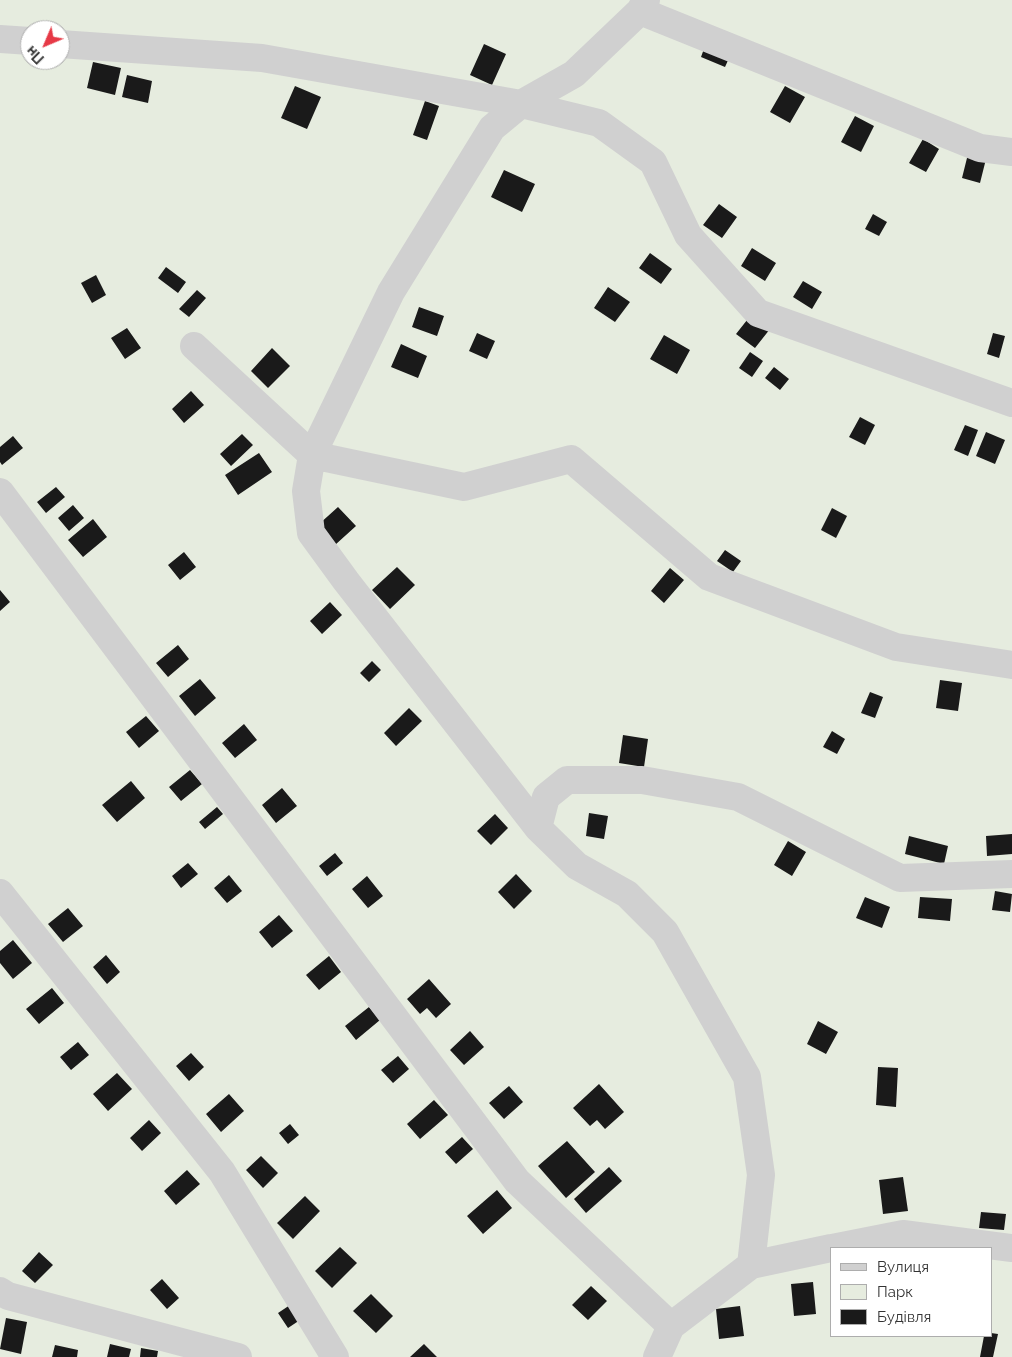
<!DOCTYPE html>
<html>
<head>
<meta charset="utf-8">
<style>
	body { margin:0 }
	#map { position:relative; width:1012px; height:1357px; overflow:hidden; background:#fff; font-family:Raleway,sans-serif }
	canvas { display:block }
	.legend { position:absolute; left:830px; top:1247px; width:162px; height:90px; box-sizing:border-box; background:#fff; border:1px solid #adadad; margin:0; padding:6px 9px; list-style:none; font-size:15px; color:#333 }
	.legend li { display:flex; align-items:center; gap:10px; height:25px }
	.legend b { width:25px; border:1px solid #adadad }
	.north { position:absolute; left:20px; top:20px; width:50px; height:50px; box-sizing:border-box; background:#fff; border:1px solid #adadad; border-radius:50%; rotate:225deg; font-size:14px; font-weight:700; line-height:20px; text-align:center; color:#333 }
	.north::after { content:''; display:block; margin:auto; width:18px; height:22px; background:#e63946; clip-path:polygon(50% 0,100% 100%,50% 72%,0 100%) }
</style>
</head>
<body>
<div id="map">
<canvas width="1012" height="1357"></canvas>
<ul class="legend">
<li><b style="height:6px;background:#d0d0d0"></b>Вулиця</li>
<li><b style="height:14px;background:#e6ecdf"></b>Парк</li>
<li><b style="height:14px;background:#1a1a1a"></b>Будівля</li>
</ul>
<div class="north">Пн</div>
</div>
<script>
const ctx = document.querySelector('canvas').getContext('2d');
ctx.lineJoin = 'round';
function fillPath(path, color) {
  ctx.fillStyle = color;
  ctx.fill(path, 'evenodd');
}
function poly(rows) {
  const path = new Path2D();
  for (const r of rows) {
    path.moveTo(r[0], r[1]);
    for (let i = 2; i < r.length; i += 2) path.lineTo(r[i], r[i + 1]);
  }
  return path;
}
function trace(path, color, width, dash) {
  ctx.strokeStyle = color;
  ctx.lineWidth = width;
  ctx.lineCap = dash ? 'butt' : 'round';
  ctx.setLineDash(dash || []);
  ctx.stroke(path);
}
fillPath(poly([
	[0,0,1012,0,1012,1357,0,1357],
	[30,30,60,30,60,60,30,60],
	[831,1248,991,1248,991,1336,831,1336]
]), '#e6ecdf');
fillPath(poly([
	[484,44,506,54,492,85,470,75],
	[705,46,730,56,725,67,701,57],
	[93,62,121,68,115,95,87,88],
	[127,75,152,81,148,103,122,97],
	[295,86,321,97,307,129,281,118],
	[785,86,805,97,790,123,770,112],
	[425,101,439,106,427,140,413,135],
	[855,116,874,126,861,152,841,142],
	[923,139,939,149,926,172,909,163],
	[968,154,986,159,980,183,962,178],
	[504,170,535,184,522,212,491,197],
	[719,204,737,217,722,238,703,225],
	[873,214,887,222,879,236,865,229],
	[752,248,776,263,765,281,741,266],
	[650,253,672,269,661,284,639,268],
	[166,267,186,282,178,293,158,278],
	[96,275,106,295,92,303,81,283],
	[803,281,822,292,812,309,793,297],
	[608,287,630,302,615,322,594,308],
	[197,290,206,298,189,317,179,309],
	[419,307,444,316,437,336,412,327],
	[751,315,770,329,755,348,736,334],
	[127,328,141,348,125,359,111,338],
	[477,333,495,341,487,359,469,351],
	[993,333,1005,336,999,358,987,354],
	[664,335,690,350,677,374,650,359],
	[401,344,427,356,418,378,391,367],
	[272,348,290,366,268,388,251,371],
	[750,352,763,361,752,377,739,368],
	[774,367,789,379,780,390,765,378],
	[191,391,204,405,184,423,172,409],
	[860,417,875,425,865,445,849,437],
	[965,425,978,430,968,456,954,450],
	[986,432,1005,440,995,464,976,456],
	[242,434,253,445,231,466,220,454],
	[13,436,23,448,2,465,0,462,0,447],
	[259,453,272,472,238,495,225,475],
	[56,487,65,497,46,513,37,502],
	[73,505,84,518,69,531,58,518],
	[338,507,356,526,335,545,318,525],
	[832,508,847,516,836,538,821,530],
	[93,519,107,537,83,557,68,540],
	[725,550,741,561,733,572,717,561],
	[184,552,196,567,180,580,168,565],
	[397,567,415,585,390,609,372,590],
	[670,568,684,580,664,603,651,591],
	[0,590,10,602,0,611],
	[330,602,342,615,322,634,310,621],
	[178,645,189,659,168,677,156,663],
	[372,661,381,670,369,682,360,673],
	[200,679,216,698,195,716,179,696],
	[940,680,962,683,958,711,936,708],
	[870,692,883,697,875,718,861,713],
	[409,708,422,721,396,746,384,733],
	[146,716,159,731,139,748,126,732],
	[244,724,257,740,235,758,222,743],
	[832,731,845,739,837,754,823,747],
	[623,735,648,739,644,767,619,763],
	[190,770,202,784,181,801,169,787],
	[131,781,145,798,117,822,102,805],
	[282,788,297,806,276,823,262,805],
	[217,807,223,814,205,829,199,822],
	[589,813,608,816,604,839,586,836],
	[495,814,508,828,491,845,477,831],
	[1012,834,1012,854,987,856,986,836],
	[909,836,948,846,944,864,905,854],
	[788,841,806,852,792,876,774,865],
	[335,853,343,863,327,876,319,866],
	[188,863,198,874,181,888,172,876],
	[516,874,532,891,514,909,498,892],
	[229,875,242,891,227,903,214,888],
	[367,876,383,896,368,908,352,889],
	[995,891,1012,894,1010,912,992,910],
	[865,897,890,907,882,928,856,918],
	[920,897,952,899,950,921,918,918],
	[68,908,83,926,63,942,48,924],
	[279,915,293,931,272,948,259,932],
	[13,940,32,963,13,979,0,963,0,951],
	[106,955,120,972,107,984,93,967],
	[329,956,341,972,319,990,306,975],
	[429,979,451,1004,436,1018,427,1008,420,1014,407,999],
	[52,988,64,1003,39,1024,26,1009],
	[369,1007,380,1020,356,1040,345,1026],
	[818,1021,838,1032,826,1054,807,1044],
	[470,1031,484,1047,464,1065,450,1050],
	[78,1042,89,1055,71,1070,60,1057],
	[191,1053,204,1067,189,1081,176,1066],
	[398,1056,409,1069,393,1083,381,1070],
	[878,1067,898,1068,896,1107,876,1105],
	[117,1073,132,1089,108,1111,93,1094],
	[599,1084,624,1112,605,1129,597,1120,590,1126,573,1108],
	[509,1086,523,1102,504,1119,489,1103],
	[229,1094,244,1111,221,1132,206,1114],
	[434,1100,448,1115,420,1139,407,1124],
	[149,1120,161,1133,142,1151,130,1138],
	[290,1124,299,1135,288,1144,279,1133],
	[462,1137,473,1149,456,1164,445,1152],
	[567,1141,595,1172,566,1198,538,1166],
	[261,1156,278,1173,263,1188,246,1170],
	[609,1167,622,1181,586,1213,574,1199],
	[187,1170,200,1184,176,1205,164,1191],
	[903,1177,908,1211,883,1214,879,1180],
	[497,1190,512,1208,483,1234,467,1216],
	[305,1196,320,1211,293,1239,277,1223],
	[981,1212,1006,1214,1004,1230,979,1228],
	[340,1247,357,1263,332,1288,315,1271],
	[39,1252,53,1265,35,1283,22,1271],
	[162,1279,179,1298,167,1309,150,1290],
	[813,1282,816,1314,794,1316,791,1284],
	[591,1286,607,1301,588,1320,572,1305],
	[371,1294,393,1316,376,1333,353,1311],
	[293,1303,303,1318,288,1328,278,1313],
	[740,1306,744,1336,719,1339,716,1309],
	[6,1318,27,1322,21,1354,0,1349],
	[991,1333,998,1334,993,1357,980,1357,984,1336,991,1336],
	[110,1344,131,1349,129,1357,107,1357],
	[424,1344,437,1357,410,1357],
	[55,1345,78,1350,77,1357,52,1357],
	[141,1348,158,1351,157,1357,140,1357]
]), '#1a1a1a');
trace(poly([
	[646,0,640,11,574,74,521,104,492,128,391,292,312,455,306,491,311,533,346,581,538,828,577,866,627,894,665,932,747,1077,761,1175,751,1265],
	[640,11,980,148,1012,152],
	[0,39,30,41],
	[60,44,262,58,521,104,599,123,653,162,688,235,758,313,1012,403],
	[194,346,312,455,464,487,571,459,709,577,896,647,1012,665],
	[0,492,517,1181,671,1326],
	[538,828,546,797,567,780,642,780,738,797,900,878,1012,874],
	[0,893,222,1172,335,1357],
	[832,1248,903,1234,1012,1248],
	[0,1291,8,1296,238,1357],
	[657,1357,671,1326,751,1265,831,1248]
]), '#d0d0d0', 28);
</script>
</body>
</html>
